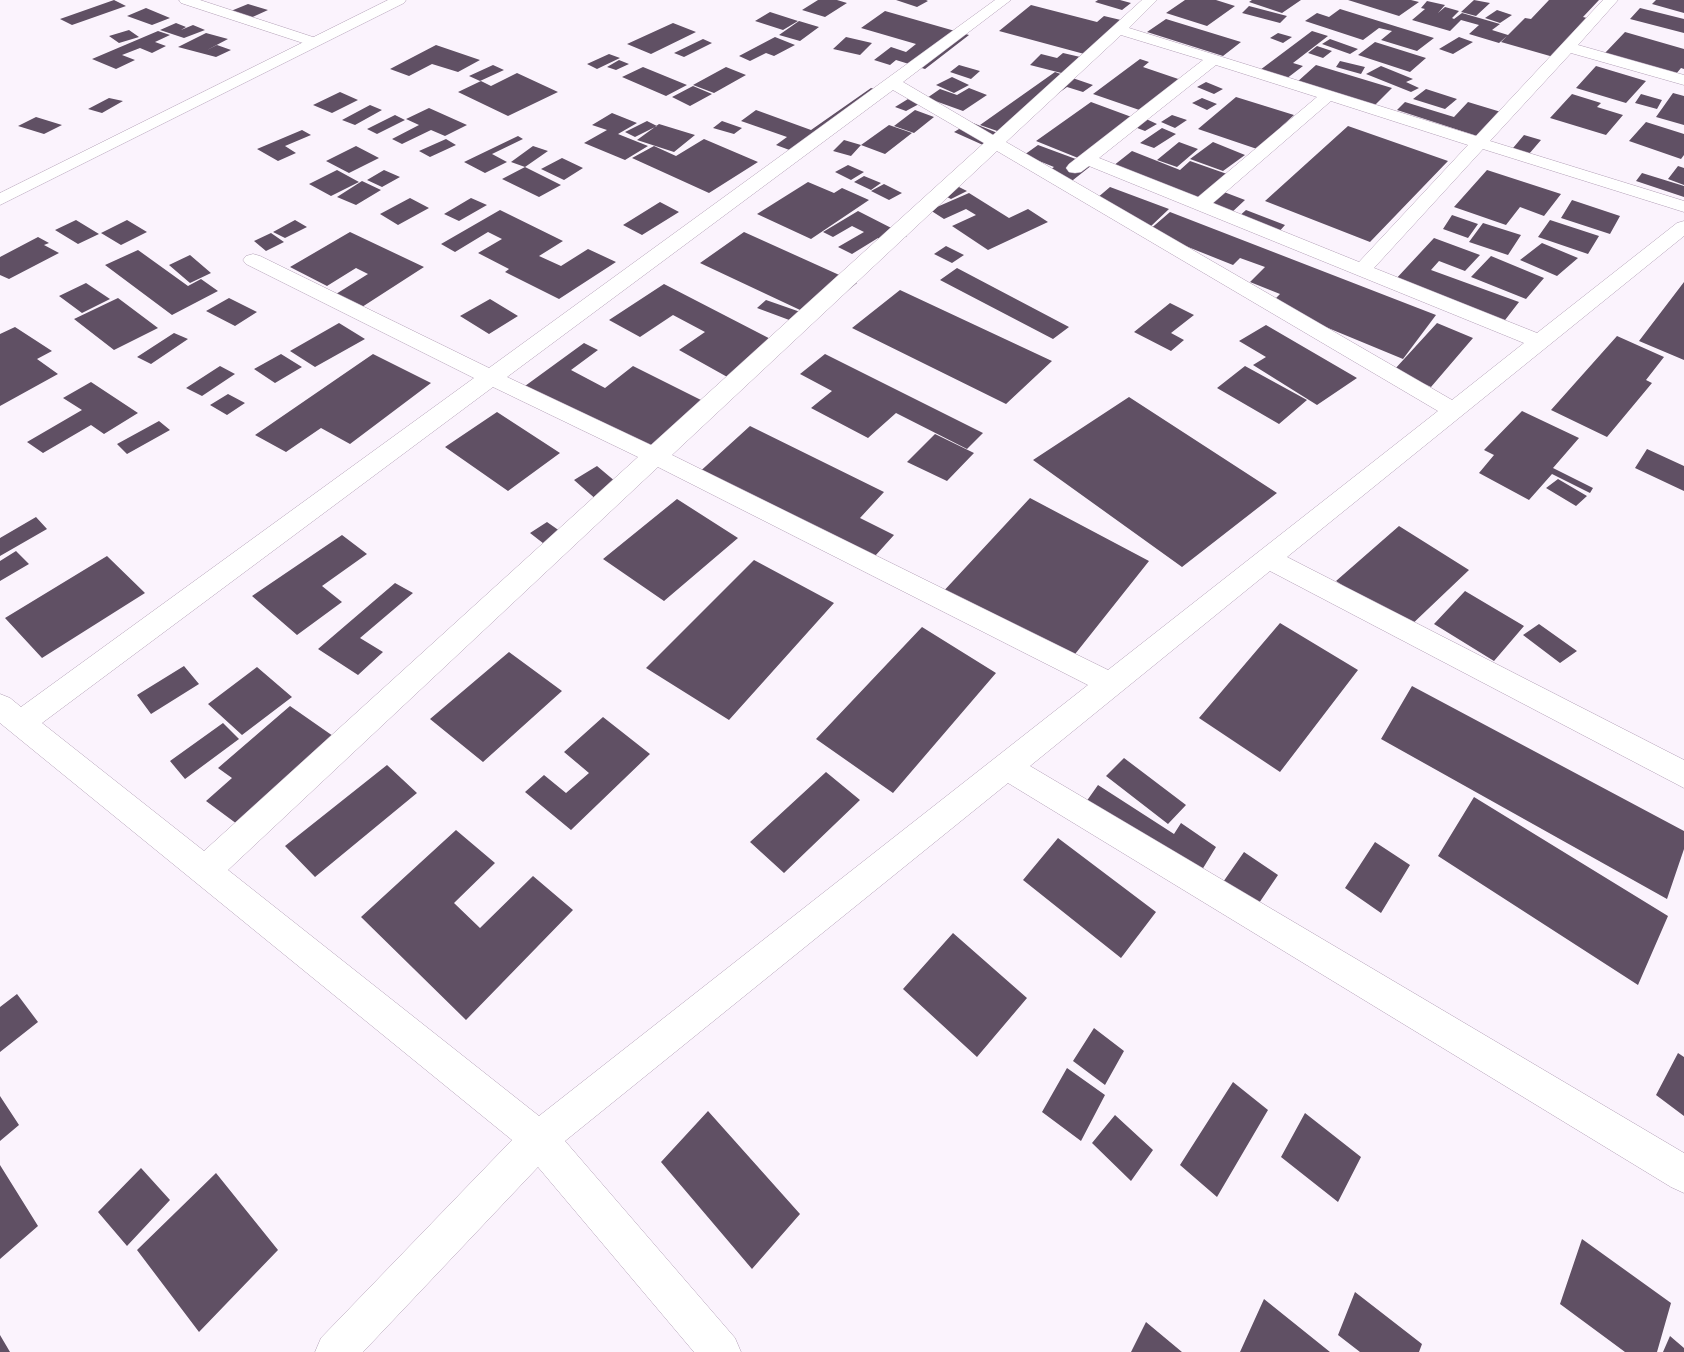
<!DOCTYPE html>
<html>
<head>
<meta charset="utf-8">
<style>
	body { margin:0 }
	canvas { display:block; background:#fbf3fd }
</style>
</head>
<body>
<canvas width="1684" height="1352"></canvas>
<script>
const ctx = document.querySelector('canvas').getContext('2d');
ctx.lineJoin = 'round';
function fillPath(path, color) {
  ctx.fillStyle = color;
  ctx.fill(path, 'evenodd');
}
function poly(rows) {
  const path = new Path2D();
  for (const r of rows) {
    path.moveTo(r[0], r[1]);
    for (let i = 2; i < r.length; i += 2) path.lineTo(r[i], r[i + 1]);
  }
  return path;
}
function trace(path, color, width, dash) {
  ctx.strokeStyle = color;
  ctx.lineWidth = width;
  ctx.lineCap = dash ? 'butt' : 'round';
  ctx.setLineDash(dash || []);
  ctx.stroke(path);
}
fillPath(poly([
	[114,0,126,6,72,25,60,19],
	[818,0,837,0,847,3,825,17,802,10],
	[896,0,926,0,928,1,917,7],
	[1098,0,1120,0,1131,3,1122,10,1095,2],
	[1185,0,1216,0,1235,6,1207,26,1166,13],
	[1252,0,1301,0,1282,13,1249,2],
	[1348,0,1411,0,1419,2,1399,16],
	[1474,0,1490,3,1476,16,1461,12],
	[1549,0,1599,0,1583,17,1591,19,1557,58,1501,42,1507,36,1499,43,1469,34,1479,25,1461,20,1450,31,1412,20,1425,9,1421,8,1427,1,1445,5,1438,13,1445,7,1459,11,1452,18,1454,19,1462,13,1500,24,1492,30,1508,35,1525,18,1531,19],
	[1656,0,1684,0,1684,13,1652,4],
	[248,4,268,10,246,20,226,13],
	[1031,5,1097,22,1104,16,1125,21,1088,55,999,31],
	[1249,6,1287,16,1280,23,1242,13],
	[146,8,170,18,152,25,127,16],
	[1640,8,1684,19,1684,33,1630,19],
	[1340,9,1398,27,1434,38,1417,51,1381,40,1392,31,1379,28,1363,40,1305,21,1317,13,1329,17],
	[1497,10,1512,15,1500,23,1485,18],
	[885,11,969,35,925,69,896,60,890,65,874,60,891,47,906,52,916,44,861,28],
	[770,12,798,21,783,30,755,21],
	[1166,19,1241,42,1223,56,1147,32],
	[799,21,819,27,800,41,779,35],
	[176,23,186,27,181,30,193,25,205,30,184,38,160,30],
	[673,23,696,32,651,54,627,44],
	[129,30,139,37,119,43,109,36],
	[158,31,170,35,155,42,166,46,152,53,140,48,122,55,135,60,116,69,92,59],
	[1312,31,1328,36,1293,63,1303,66,1286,79,1260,70],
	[1625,32,1684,49,1684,69,1681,68,1676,74,1605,53],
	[206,33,228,39,207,50,217,45,231,50,216,57,178,47],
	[1278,33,1292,37,1283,43,1270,38],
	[775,37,795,45,774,56,766,53,750,61,739,56],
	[846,37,872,43,860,55,833,49],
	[1459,37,1473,42,1453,54,1439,49],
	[703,39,712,43,684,57,674,53],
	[1330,39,1358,49,1350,54,1322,44],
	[1375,42,1426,58,1410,72,1358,55],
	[436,45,480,60,458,72,432,64,409,76,390,69],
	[1317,46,1332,51,1323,58,1308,53],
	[1063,53,1089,59,1073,76,1030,65,1041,54,1057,58],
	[609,54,620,58,597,69,587,64],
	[1140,59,1149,62,1143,67,1190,83,1151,114,1093,94],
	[619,60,629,64,616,70,607,67],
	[1340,61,1365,67,1361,74,1336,67],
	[493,65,504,70,480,81,469,76],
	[959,65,980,71,971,79,950,72],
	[1316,65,1392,88,1373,107,1296,83],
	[1381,66,1413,79,1406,82,1419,88,1411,92,1366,74],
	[1596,66,1646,81,1626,103,1576,88],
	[643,67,687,85,666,96,622,77],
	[726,67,746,75,714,93,693,85],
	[1055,72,1093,85,1083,92,1067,87,1003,133,980,125],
	[517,73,558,92,508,116,458,92,481,81,491,86],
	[952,77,969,85,954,93,936,85],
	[1206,82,1223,89,1214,94,1197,87],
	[693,86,712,94,690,106,672,97],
	[871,88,888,93,803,155,776,145,787,137,741,121,756,110,811,130],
	[969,88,987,95,963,111,927,98,940,89,957,95],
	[1426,89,1457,99,1445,109,1413,99],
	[340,92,358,100,332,113,313,105],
	[1673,93,1684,96,1684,125,1656,117],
	[1572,94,1601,103,1597,107,1623,115,1606,135,1550,118],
	[1641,94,1662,100,1657,109,1635,103],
	[1236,97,1294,115,1257,149,1198,129],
	[109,98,123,101,102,113,88,109],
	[1202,98,1217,104,1207,110,1192,103],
	[908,99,919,104,906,111,895,107],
	[1091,102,1137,119,1083,160,1036,141],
	[1405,102,1454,117,1468,102,1501,112,1480,137,1397,110],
	[370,105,382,110,355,125,342,120],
	[429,108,467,125,445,136,431,130,402,144,392,139,419,125,406,119],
	[915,110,934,117,914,133,894,126],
	[612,113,637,123,618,134,648,146,625,160,584,143,607,130,592,125],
	[395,115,405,120,377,134,367,129],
	[1172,115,1187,120,1175,128,1161,122],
	[956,116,1000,134,983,145,954,132,964,126],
	[36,117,62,125,44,134,18,126],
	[1144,118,1157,124,1145,131,1132,126],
	[647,121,657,126,635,137,625,132],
	[722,121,742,128,734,134,713,128],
	[1646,122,1684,134,1684,155,1681,159,1629,141],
	[659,124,695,135,674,152,637,140],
	[889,125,912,133,885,154,861,145],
	[1348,126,1448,161,1370,242,1265,201],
	[1162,128,1176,134,1154,148,1140,143],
	[302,130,311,135,285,146,296,153,278,161,257,149],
	[1524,135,1541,140,1529,154,1513,148],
	[518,136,523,139,492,154,507,162,485,173,464,162],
	[446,139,456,145,430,157,419,151],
	[704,139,758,162,709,193,632,158,654,146,676,156],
	[844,140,861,145,851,156,833,151],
	[1179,142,1198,149,1177,167,1157,160],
	[1213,142,1245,155,1223,171,1190,159],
	[1038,145,1092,165,1068,184,1043,175,1054,167,1024,155],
	[356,146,379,158,349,173,326,161],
	[533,146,548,151,525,167,511,162],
	[1132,151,1180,170,1190,161,1227,174,1200,199,1113,166],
	[562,158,583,168,564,180,541,169],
	[848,165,864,172,851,180,835,172],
	[1678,166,1684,168,1684,185,1668,179],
	[525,167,561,185,539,197,502,179],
	[337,170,359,182,331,196,309,184],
	[384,170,400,177,382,187,367,180],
	[1487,170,1561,194,1544,216,1520,207,1506,225,1454,207],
	[1642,173,1684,186,1684,197,1636,181],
	[864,176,881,183,871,190,854,182],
	[362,181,381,190,356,205,337,197],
	[808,182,834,193,842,188,869,200,811,239,757,214],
	[884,184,902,193,889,200,871,191],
	[955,185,967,191,951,199,939,193],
	[1110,187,1169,209,1150,227,1090,204],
	[1224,192,1245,200,1230,214,1208,206],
	[969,193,1009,218,1028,209,1048,222,988,250,952,226,976,215,966,209,944,219,930,210],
	[410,198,429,208,398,225,380,214],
	[471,198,487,205,459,221,444,214],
	[1572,200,1620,216,1610,234,1561,218],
	[660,202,679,212,642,235,623,225],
	[500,210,563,241,539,256,561,266,588,249,616,262,559,299,505,272,509,269,478,253,502,239,488,232,455,252,441,244],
	[1246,210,1285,225,1277,234,1237,218],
	[858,211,907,236,892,245,878,238,852,254,838,247,864,232,852,226,833,237,823,232],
	[1170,212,1436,315,1403,359,1270,304,1280,294,1250,282,1265,267,1240,258,1233,265,1148,231],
	[1452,215,1478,224,1468,238,1443,229],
	[76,220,99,234,78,244,55,230],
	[127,220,147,232,121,245,101,233],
	[295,220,307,227,285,238,273,232],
	[1550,220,1599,236,1588,254,1538,237],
	[1483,223,1521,235,1508,255,1469,242],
	[350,232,424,267,362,307,336,294,368,274,356,268,327,286,290,267],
	[744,232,857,283,815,317,700,263],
	[271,233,284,242,266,251,254,241],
	[38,237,49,243,44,245,59,253,9,279,0,275,0,257],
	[1434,238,1480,255,1465,271,1439,261,1431,270,1519,302,1502,324,1394,281],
	[1542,243,1578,258,1557,276,1520,260],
	[946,246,964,255,952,263,934,254],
	[138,250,188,286,201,279,218,291,172,315,105,265],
	[190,255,211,273,190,283,169,265],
	[1491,256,1544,278,1526,299,1471,277],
	[957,268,1069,327,1053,339,940,280],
	[1684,282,1684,360,1639,341],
	[86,283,110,299,82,313,59,296],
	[664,284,786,347,738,383,679,350,705,332,673,315,640,337,609,320],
	[900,290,1052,361,1006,404,852,328],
	[118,298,158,328,114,350,74,319],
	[229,298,257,312,235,326,206,311],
	[490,299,518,316,489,334,460,316],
	[766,300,809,315,800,324,757,308],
	[1170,303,1194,315,1171,333,1184,340,1171,351,1134,332],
	[339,323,365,339,315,367,290,351],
	[1437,323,1473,338,1431,387,1394,370],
	[1266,325,1357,378,1317,405,1253,365,1266,357,1239,341],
	[15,327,52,351,37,359,58,374,0,406,0,334],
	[174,333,188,339,151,364,137,357],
	[1617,336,1664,357,1646,380,1652,383,1607,437,1551,410],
	[584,343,598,350,571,370,605,388,633,366,713,406,655,456,525,386],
	[281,354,302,367,275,383,254,369],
	[373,354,431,383,350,444,321,428,286,452,255,435],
	[825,354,983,433,967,449,896,413,868,438,811,408,832,391,800,374],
	[220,366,235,374,202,396,186,388],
	[1245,366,1307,400,1279,424,1217,388],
	[91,382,138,413,104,434,91,425,43,453,27,442,82,410,63,398],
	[228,394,245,403,227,415,210,405],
	[1129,397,1277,493,1182,567,1033,460],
	[1522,411,1579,438,1553,468,1593,488,1590,493,1552,474,1529,500,1479,473,1494,455,1484,450],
	[497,412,560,453,508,491,445,447],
	[159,421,170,430,127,454,117,444],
	[750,426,884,492,860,518,894,535,866,566,695,476],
	[935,434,974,453,947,481,907,462],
	[1647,449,1684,466,1684,491,1635,468],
	[597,466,629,493,606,508,574,480],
	[1558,479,1587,496,1576,506,1546,488],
	[1030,498,1149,561,1064,668,940,595],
	[677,499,738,538,664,601,603,559],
	[36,517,47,529,0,556,0,538],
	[547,522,574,541,557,554,530,533],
	[1399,526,1469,570,1407,629,1336,581],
	[342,535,367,554,322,586,342,602,297,635,252,596],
	[16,551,29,564,0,581,0,561],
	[107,556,145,593,42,658,5,618],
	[754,560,834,603,729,720,646,668],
	[395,583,413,593,360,638,383,652,358,675,318,649],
	[1465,591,1524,626,1494,661,1434,624],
	[1280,623,1358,670,1280,772,1199,718],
	[1539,624,1577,651,1560,663,1523,635],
	[922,627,996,673,893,793,816,739],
	[509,652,562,691,483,762,430,719],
	[184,666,199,684,151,714,137,695],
	[257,667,292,697,242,735,208,704],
	[1412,686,1684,831,1684,849,1667,899,1381,739],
	[290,706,333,736,237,824,206,801,232,778,218,768],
	[603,717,650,754,571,830,525,792,544,775,566,793,589,773,564,752],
	[223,723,239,739,185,779,170,761],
	[1124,758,1186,805,1168,824,1106,776],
	[387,765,417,793,315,877,285,846],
	[826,772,860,800,784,873,750,842],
	[1098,785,1174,834,1181,823,1216,847,1194,883,1081,809],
	[1474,797,1668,916,1638,985,1438,856],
	[456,830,495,863,454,903,480,928,533,876,573,910,466,1020,361,917],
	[1058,838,1156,912,1121,958,1023,880],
	[1375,842,1410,865,1381,913,1345,888],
	[1244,852,1278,875,1255,909,1221,885],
	[953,933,1027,998,977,1057,903,989],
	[17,994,38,1022,0,1052,0,1007],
	[1094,1028,1124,1051,1105,1085,1073,1061],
	[1678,1053,1684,1057,1684,1116,1656,1095],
	[1067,1068,1105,1095,1081,1141,1042,1112],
	[1233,1082,1268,1110,1217,1197,1180,1165],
	[0,1096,19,1125,0,1141],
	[708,1111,800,1214,752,1269,661,1162],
	[1305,1113,1361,1157,1338,1202,1281,1157],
	[1115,1115,1153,1150,1131,1181,1092,1143],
	[0,1165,38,1226,0,1259],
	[141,1168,170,1200,127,1246,98,1212],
	[216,1173,278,1250,199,1332,137,1250],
	[1582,1239,1671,1303,1657,1352,1625,1352,1560,1304],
	[1355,1292,1422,1344,1419,1352,1360,1352,1338,1335],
	[1264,1299,1330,1352,1240,1352],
	[1146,1322,1182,1352,1131,1352],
	[0,1335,10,1352,0,1352],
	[1670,1336,1684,1348,1684,1352,1663,1352]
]), '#605064');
const street = poly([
	[179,0,200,0,319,39,321,42,319,45,314,46,309,45,181,3,179,0],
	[995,0,1011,0,903,82,993,135,1142,0,1157,0,1129,28,1476,136,1603,0,1618,0,1578,45,1684,75,1684,85,1571,53,1490,141,1684,201,1684,212,1483,149,1374,268,1537,333,1677,223,1684,221,1684,236,1287,557,1684,760,1684,788,1270,571,1030,766,1684,1153,1684,1193,1671,1187,1008,783,565,1141,735,1338,741,1352,694,1352,538,1167,363,1352,315,1352,321,1338,512,1140,0,723,0,694,10,698,21,707,474,378,246,264,243,260,246,256,253,254,260,256,489,368,995,0],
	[1121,35,1203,60,1069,164,1066,168,1069,172,1075,173,1081,172,1089,166,1524,343,1452,400,1006,142,1121,35],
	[1216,65,1317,97,1198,197,1099,158,1216,65],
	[893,90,984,143,651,445,507,377,893,90],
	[1331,101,1468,145,1359,262,1213,203,1331,101],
	[997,151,1438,411,1108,670,672,455,997,151],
	[493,387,638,457,204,851,42,723,493,387],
	[658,467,1088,685,539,1116,228,870,658,467]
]);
const secondary = poly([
	[388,0,406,0,404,3,0,205,0,193,388,0]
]);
trace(street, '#b29fb6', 1);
trace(secondary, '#b29fb6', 1);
fillPath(street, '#fff');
fillPath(secondary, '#fff');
</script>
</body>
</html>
